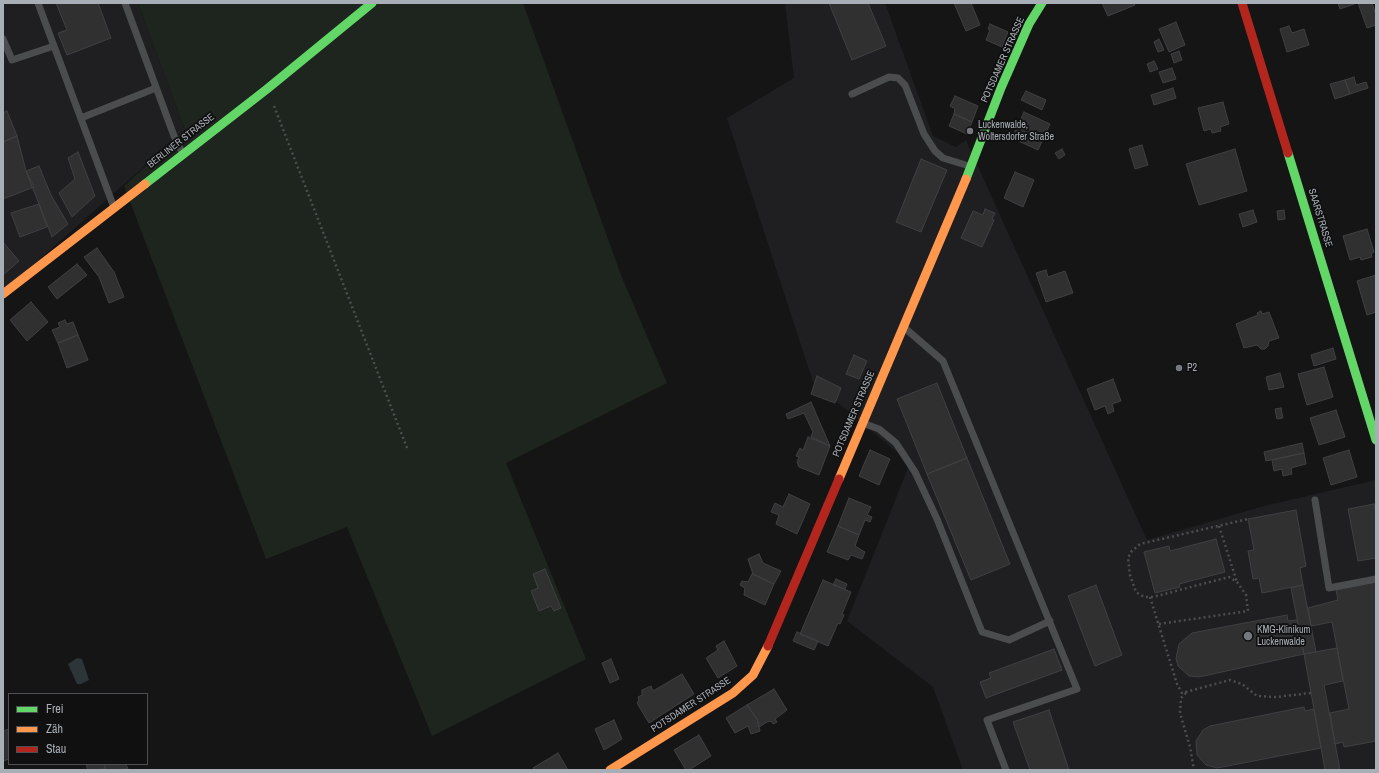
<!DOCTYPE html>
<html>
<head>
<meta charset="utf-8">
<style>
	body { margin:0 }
	#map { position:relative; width:1379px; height:773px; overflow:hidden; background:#151516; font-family:"Archivo Narrow",sans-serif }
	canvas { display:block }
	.frame { position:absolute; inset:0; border:4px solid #a8aeb5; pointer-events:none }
	.legend { position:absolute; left:8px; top:693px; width:140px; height:72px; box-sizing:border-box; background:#101011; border:1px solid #4d4f53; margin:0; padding:5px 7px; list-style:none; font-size:12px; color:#a8aeb5 }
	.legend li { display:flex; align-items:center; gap:8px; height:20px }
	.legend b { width:20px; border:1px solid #4d4f53 }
</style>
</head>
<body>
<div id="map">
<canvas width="1379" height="773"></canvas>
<div class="frame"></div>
<ul class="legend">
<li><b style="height:5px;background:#63d668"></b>Frei</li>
<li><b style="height:5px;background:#ff974d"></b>Zäh</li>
<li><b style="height:5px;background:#b3261e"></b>Stau</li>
</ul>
</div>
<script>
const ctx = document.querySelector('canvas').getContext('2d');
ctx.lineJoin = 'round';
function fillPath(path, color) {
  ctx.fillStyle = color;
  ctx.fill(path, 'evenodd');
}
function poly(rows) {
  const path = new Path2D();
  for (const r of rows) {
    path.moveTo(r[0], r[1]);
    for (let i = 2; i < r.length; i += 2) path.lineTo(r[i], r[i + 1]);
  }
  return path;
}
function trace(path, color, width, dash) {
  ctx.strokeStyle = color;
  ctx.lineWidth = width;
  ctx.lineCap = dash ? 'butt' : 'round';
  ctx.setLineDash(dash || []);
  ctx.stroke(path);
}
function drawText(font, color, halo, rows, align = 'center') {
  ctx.font = font + ' "Archivo Narrow",sans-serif';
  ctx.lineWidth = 3.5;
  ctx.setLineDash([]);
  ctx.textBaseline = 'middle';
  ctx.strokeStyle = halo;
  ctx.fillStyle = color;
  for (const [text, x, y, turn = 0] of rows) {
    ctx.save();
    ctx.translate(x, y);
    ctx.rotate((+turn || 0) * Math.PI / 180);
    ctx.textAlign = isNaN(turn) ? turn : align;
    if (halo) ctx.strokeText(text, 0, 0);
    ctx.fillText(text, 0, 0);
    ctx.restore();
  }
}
fillPath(poly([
	[3,3,138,3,185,130,3,292],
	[785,3,885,3,933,136,956,147,966,140,1147,540,1264,506,1376,480,1376,770,963,770,933,687,847,621,910,463,813,382,727,118,794,78]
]), '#1f1f21');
fillPath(poly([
	[138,3,523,3,621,275,667,383,506,463,586,659,432,736,347,527,266,559,124,186,185,130]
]), '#1e241e');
fillPath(poly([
	[77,658,82,659,89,680,81,684,77,684,68,664]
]), '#2c3538');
const building = poly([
	[56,3,98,3,111,38,67,55,58,33,67,30,56,3],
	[829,3,868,3,886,46,852,60,829,3],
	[954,3,971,3,980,25,966,31,954,3],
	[1102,3,1134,3,1135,5,1108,16,1102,3],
	[1338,3,1357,3,1340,9,1338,3],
	[1358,3,1372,3,1376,15,1376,25,1367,28,1358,3],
	[1176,22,1185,45,1169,52,1159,29,1176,22],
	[990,24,1008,32,1002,47,986,40,990,30,988,29,990,24],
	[1289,26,1292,33,1304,29,1309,45,1287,52,1280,29,1289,26],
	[1159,39,1164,50,1158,52,1154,42,1159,39],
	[1179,51,1182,60,1174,63,1171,54,1179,51],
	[1154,61,1158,69,1150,72,1147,64,1154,61],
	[1172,68,1176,79,1163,83,1159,72,1172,68],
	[1354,77,1356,85,1366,82,1368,88,1350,94,1345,80,1354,77],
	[1345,80,1350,94,1335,99,1330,84,1345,80],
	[1173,88,1176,98,1154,105,1151,95,1173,88],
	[1026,91,1046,100,1042,110,1021,100,1026,91],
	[955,96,978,106,972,122,954,114,955,109,950,106,955,96],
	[1223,102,1229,124,1220,127,1221,131,1212,133,1211,129,1204,131,1198,108,1223,102],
	[7,111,17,136,3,142,3,113,7,111],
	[1024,112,1050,124,1038,150,1012,138,1024,112],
	[954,114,972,122,967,134,949,126,954,114],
	[17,136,26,171,34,187,3,199,3,142,17,136],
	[1142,145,1148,165,1135,169,1129,149,1142,145],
	[1062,149,1065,155,1059,159,1055,153,1062,149],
	[1235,149,1247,191,1199,205,1186,164,1235,149],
	[78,152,95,196,72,217,59,193,75,179,68,158,78,152],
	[921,159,947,170,921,232,896,222,921,159],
	[39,166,51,195,68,224,52,237,26,171,39,166],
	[1015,172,1034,180,1023,207,1004,198,1015,172],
	[39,204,47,227,20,237,11,213,39,204],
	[985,209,995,213,992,219,994,220,982,247,961,238,973,211,983,215,985,209],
	[1253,210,1257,222,1243,227,1239,214,1253,210],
	[1284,210,1285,219,1278,220,1277,211,1284,210],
	[1367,229,1374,252,1371,254,1372,257,1361,260,1360,257,1350,260,1343,236,1367,229],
	[3,242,19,261,3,275,3,242],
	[97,248,114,272,124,297,109,303,99,277,84,257,97,248],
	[77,264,87,275,57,299,48,287,77,264],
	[1046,270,1048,277,1065,271,1073,293,1046,302,1036,273,1046,270],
	[1376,275,1376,312,1367,315,1357,281,1376,275],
	[31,302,48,322,27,341,10,320,31,302],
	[1261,311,1262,314,1269,312,1279,338,1269,341,1268,346,1265,349,1261,349,1257,345,1244,348,1236,324,1258,315,1257,313,1261,311],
	[65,320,67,324,73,322,78,335,58,343,52,330,60,327,58,323,65,320],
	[78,335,88,360,67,368,58,343,78,335],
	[1333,348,1336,359,1314,366,1311,355,1333,348],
	[854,355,867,361,859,379,846,374,854,355],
	[1324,367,1333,397,1307,405,1298,374,1324,367],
	[1280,373,1284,387,1269,390,1266,377,1280,373],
	[817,376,841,388,835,403,811,394,817,376],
	[1113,379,1121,401,1112,404,1114,411,1108,414,1105,406,1095,410,1087,389,1113,379],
	[937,383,967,458,927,474,897,399,937,383],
	[811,402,830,446,811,437,813,432,804,413,788,419,786,414,811,402],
	[1281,408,1283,418,1277,419,1275,409,1281,408],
	[1336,410,1345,437,1319,445,1310,418,1336,410],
	[808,437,830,446,819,475,799,467,797,462,799,457,796,456,800,448,803,450,808,437],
	[1302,443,1304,453,1266,461,1264,452,1302,443],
	[870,450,890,459,879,485,859,476,870,450],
	[1349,450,1357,477,1331,485,1323,458,1349,450],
	[1304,453,1306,464,1291,468,1292,474,1283,476,1282,469,1274,471,1272,460,1304,453],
	[967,458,1010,564,971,580,927,474,967,458],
	[789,494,810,504,797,534,776,524,779,515,771,512,775,503,783,507,789,494],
	[849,498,871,507,867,515,872,517,870,522,865,520,859,535,838,526,849,498],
	[1374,504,1376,514,1376,558,1358,561,1348,509,1374,504],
	[1296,510,1306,566,1300,568,1303,585,1262,593,1259,578,1253,579,1248,551,1254,550,1248,519,1296,510],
	[838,526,859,535,855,546,865,552,862,559,851,555,848,560,827,552,838,526],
	[1216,539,1225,572,1179,584,1180,587,1155,593,1144,552,1169,546,1170,551,1216,539],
	[759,554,763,563,781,571,774,584,753,574,748,559,759,554],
	[545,569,561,608,554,611,551,606,539,611,531,591,538,588,533,574,545,569],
	[752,574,774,584,765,605,744,595,745,588,740,585,742,581,748,582,752,574],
	[836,579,847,584,845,589,833,585,836,579],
	[823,580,851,592,842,614,844,615,840,624,838,623,828,646,800,634,823,580],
	[1376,582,1376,741,1344,747,1343,742,1335,744,1330,713,1349,709,1332,622,1311,626,1308,608,1338,600,1336,590,1376,582],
	[1096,585,1122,655,1095,666,1068,596,1096,585],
	[1303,585,1316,652,1304,654,1291,588,1303,585],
	[1287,615,1288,621,1297,620,1304,654,1199,677,1189,676,1178,666,1176,658,1179,644,1192,633,1287,615],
	[797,632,818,641,814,650,793,641,797,632],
	[724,641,737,666,718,678,706,658,718,650,716,646,724,641],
	[1337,648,1343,681,1324,685,1340,770,1325,770,1304,654,1337,648],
	[1054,649,1062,670,986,698,980,682,991,678,989,673,1054,649],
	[611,659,619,679,610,683,602,663,611,659],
	[682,674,694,694,649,723,637,703,639,700,638,697,642,695,642,690,651,686,653,691,682,674],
	[774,689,787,710,775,719,777,722,773,724,771,721,767,722,759,727,757,719,747,705,774,689],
	[747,705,757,719,760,731,751,734,748,726,735,733,726,718,747,705],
	[1304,707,1305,711,1314,709,1321,748,1217,768,1206,765,1197,755,1196,741,1203,730,1210,726,1304,707],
	[1049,710,1069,770,1030,770,1013,722,1049,710],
	[614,720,622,739,604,750,595,729,614,720],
	[9,729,9,759,3,761,3,731,9,729],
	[699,735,711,756,689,770,686,770,674,750,699,735],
	[558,753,568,770,534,770,533,768,558,753],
	[86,764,104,764,106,769,88,770,86,764],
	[104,764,126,764,128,769,105,770,104,764]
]);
fillPath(building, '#303031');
trace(building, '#3e4042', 1);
trace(poly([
	[274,106,407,448],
	[1219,526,1237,582],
	[1150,597,1177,684,1182,693,1230,680,1242,684,1257,696,1276,697,1311,693],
	[1159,624,1248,611,1246,595,1237,582,1229,577,1153,597,1144,597,1136,592,1130,575,1128,558,1131,552,1140,544,1248,519],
	[1186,693,1181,698,1180,713,1190,747,1194,770]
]), '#4b4d4f', 2.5, [2, 3]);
trace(poly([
	[38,3,113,205],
	[125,3,174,136,182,152],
	[3,39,12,60,54,46],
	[852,94,889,77,898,78,905,85,924,134,935,151,943,158,969,166],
	[81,118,156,88],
	[906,329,943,361,1077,689,987,720,1006,770],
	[865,424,879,429,896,443,915,472,937,519,982,632,1009,640,1050,621],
	[1315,500,1329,588,1376,579]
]), '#4a4c4e', 7);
trace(poly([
	[1288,153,1376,440],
	[966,179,1001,88,1029,24,1042,3],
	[145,184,267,89,372,3]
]), '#63d668', 9);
trace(poly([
	[3,294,145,184],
	[839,479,966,179],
	[610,770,733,693,753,675,768,646]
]), '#ff974d', 9);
trace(poly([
	[1242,3,1288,153],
	[768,646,839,479]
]), '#b3261e', 9);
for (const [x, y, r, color] of [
	[970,131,4,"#75787d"],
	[1179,368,4,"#75787d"],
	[1248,636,5,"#75787d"]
]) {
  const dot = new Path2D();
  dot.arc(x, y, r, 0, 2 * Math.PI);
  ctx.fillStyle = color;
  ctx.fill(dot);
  trace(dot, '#101011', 1.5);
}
drawText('10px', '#a8aeb5', '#101011', [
	["POTSDAMER STRASSE",1003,60,-66],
	["BERLINER STRASSE",181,141,-38],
	["SAARSTRASSE",1320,218,73],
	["POTSDAMER STRASSE",854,414,-67],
	["POTSDAMER STRASSE",691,705,-33]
]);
drawText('10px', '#a8aeb5', '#101011', [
	["Luckenwalde,",978,125],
	["Woltersdorfer Straße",978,137],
	["P2",1187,368],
	["KMG-Klinikum",1257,630],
	["Luckenwalde",1257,642]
], 'left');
</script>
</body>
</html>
